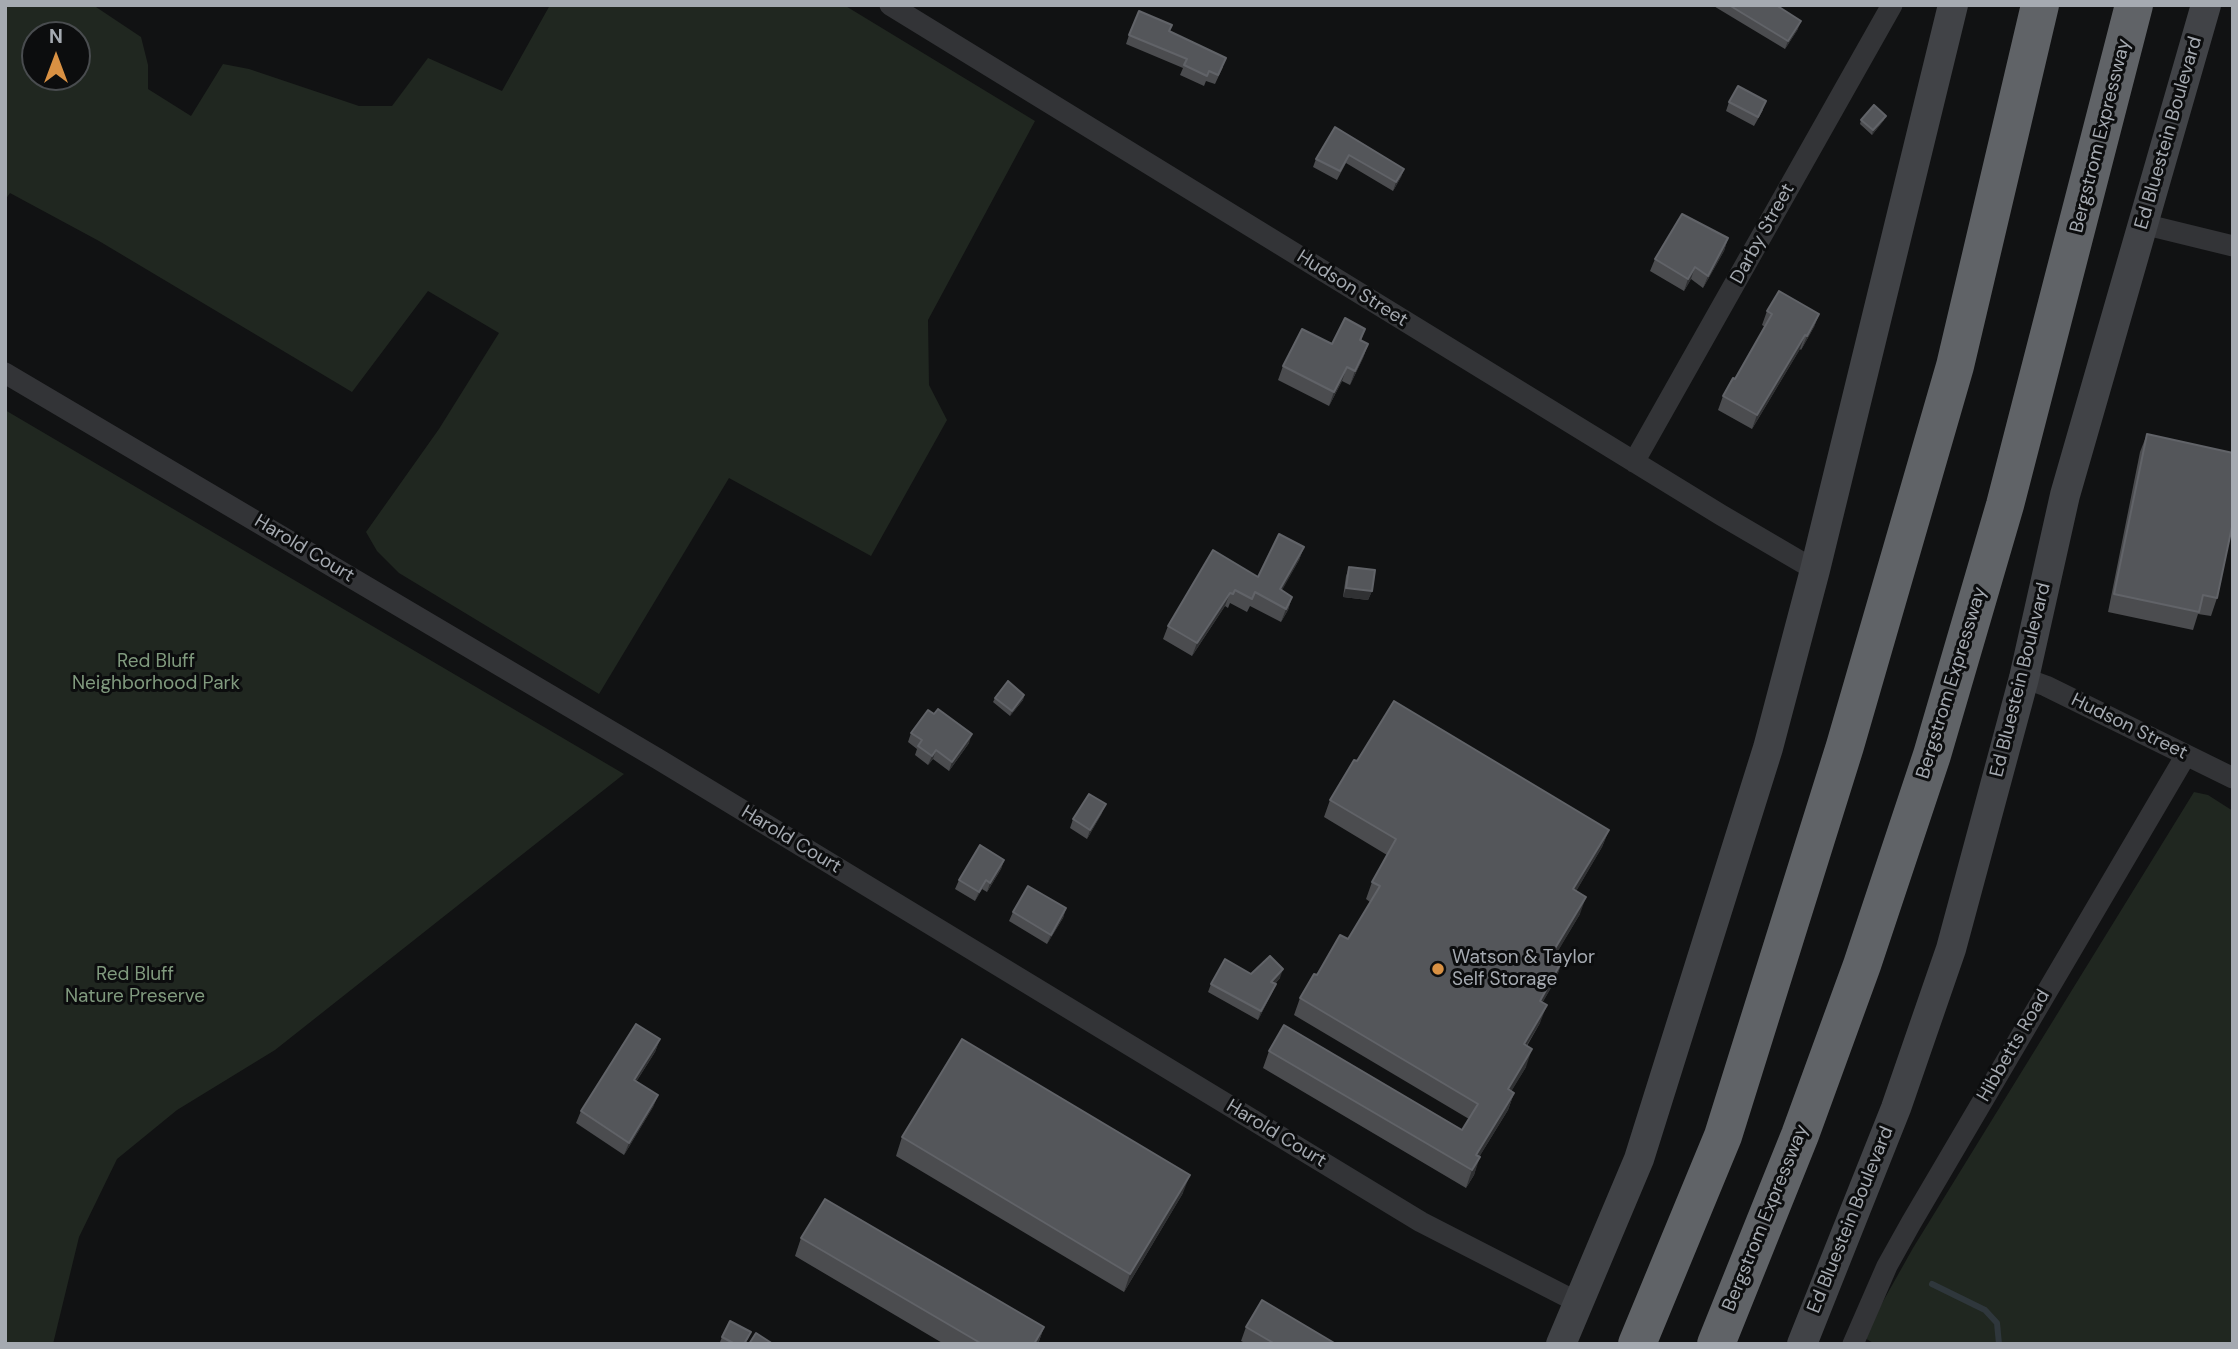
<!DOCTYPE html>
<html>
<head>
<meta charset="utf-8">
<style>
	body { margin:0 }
	#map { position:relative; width:2238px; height:1349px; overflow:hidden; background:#111213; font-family:"DM Sans",sans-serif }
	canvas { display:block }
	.frame { position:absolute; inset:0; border:7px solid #a5aab1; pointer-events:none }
	.north { position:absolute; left:21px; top:21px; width:70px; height:70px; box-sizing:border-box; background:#0c0d0e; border:2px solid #494c4f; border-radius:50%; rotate:0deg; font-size:19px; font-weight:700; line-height:28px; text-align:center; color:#a5aab1 }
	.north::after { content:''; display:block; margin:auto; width:24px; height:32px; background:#d99143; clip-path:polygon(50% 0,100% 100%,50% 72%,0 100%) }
</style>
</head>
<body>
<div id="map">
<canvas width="2238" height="1349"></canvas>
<div class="frame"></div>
<div class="north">N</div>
</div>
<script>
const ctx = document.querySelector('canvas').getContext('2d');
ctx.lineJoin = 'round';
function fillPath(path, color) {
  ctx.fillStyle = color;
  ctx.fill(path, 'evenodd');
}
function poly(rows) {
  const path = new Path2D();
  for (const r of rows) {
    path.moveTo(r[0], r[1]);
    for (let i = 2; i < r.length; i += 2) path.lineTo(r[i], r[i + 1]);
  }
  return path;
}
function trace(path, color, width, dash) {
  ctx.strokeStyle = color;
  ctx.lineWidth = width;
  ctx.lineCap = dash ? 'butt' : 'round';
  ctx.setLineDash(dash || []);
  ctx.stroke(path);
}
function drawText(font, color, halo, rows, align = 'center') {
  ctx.font = font + ' "DM Sans",sans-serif';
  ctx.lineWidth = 6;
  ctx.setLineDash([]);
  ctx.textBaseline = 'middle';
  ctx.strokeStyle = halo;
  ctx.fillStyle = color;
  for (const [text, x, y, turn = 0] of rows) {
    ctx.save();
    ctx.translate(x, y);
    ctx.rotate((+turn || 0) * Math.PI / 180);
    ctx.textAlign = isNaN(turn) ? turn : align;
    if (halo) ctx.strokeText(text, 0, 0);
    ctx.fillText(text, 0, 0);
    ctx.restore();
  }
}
fillPath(poly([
	[5,5,93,5,141,37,148,65,148,89,191,116,223,64,249,69,359,106,392,106,428,58,502,91,550,5,844,5,1035,121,928,320,929,385,947,420,871,556,729,478,599,694,399,573,377,551,366,532,439,429,499,333,428,291,352,392,99,241,10,193,5,200],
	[35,35,77,35,77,77,35,77],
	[5,410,624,774,275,1050,177,1110,117,1159,79,1237,53,1344,5,1344],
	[2194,792,2208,795,2233,811,2233,1344,1875,1344,1863,1337,1913,1248]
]), '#202720');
trace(poly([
	[1932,1284,1985,1310,1997,1323,1999,1344]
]), '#2f373c', 6);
trace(poly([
	[890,5,1721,515,1815,570],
	[2143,224,2233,246],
	[5,373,658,759,1421,1222,1579,1303],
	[1634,462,1892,5],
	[2024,678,2046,686,2233,778],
	[1853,1344,1887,1266,1911,1223,2186,755]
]), '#333437', 21);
trace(poly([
	[1561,1344,1639,1159,1768,748,1815,570,1953,5],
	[1802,1344,1896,1108,1951,949,2024,678,2065,495,2206,5]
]), '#414347', 30);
trace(poly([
	[1637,1344,1723,1136,1845,746,1955,366,2040,5],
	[1716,1344,1800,1135,1862,965,1932,755,2005,505,2134,5]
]), '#606367', 38);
fillPath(poly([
	[1712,5,1776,5,1798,29,1785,49],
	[1169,31,1223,67,1215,84,1206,81,1204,86,1180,75,1183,68,1126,44,1129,35],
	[1729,102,1763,110,1754,126,1726,111],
	[1861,120,1884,120,1872,135,1860,124],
	[1335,127,1404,169,1401,177,1393,191,1346,163,1337,180,1313,167,1316,159],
	[1728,238,1724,251,1703,288,1691,279,1684,291,1650,271,1655,259],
	[1767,311,1819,314,1814,327,1801,350,1800,349,1752,429,1718,410,1723,396,1735,379,1765,327,1762,325],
	[1365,329,1361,341,1368,344,1363,358,1350,385,1342,381,1329,406,1278,380,1283,366],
	[2147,434,2217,598,2211,616,2198,614,2193,630,2108,612,2140,452],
	[1304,547,1299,560,1281,591,1292,597,1288,610,1281,622,1250,606,1247,612,1230,603,1228,608,1225,606,1192,656,1163,639,1168,626,1258,577],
	[1349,567,1372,591,1368,600,1343,597,1346,576],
	[1024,695,1023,700,1010,716,993,702,995,698],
	[911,733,969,743,949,771,933,759,928,765,915,755,917,749,908,742],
	[1357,761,1609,830,1602,847,1576,891,1580,914,1554,957,1562,961,1556,979,1542,1003,1540,1023,1527,1046,1526,1067,1511,1091,1514,1093,1508,1110,1479,1157,1474,1175,1466,1188,1263,1068,1269,1051,1462,1130,1469,1119,1294,1015,1300,998,1317,975,1348,939,1370,902,1366,899,1372,882,1387,855,1324,817,1330,800],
	[1102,813,1087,839,1070,828,1073,819],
	[1004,860,1001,869,987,892,982,889,975,901,955,889,959,880],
	[1066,908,1063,918,1047,944,1009,921,1013,912],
	[1251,974,1280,978,1275,984,1272,993,1258,1020,1208,992,1211,984],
	[660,1039,655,1052,636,1082,658,1095,653,1107,624,1155,576,1123,581,1111],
	[902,1137,1183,1193,1124,1292,896,1156],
	[801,1238,1044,1327,1038,1344,944,1344,795,1256],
	[1246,1327,1336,1344,1247,1344,1241,1341],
	[722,1337,749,1337,745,1344,724,1344,720,1342]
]), '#4b4c4f');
fillPath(poly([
	[1801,21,1798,29,1785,49,1788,41],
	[1886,116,1884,120,1872,135,1873,130],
	[1404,169,1401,177,1393,191,1396,182],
	[1728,238,1724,251,1703,288,1708,276],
	[1695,267,1691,279,1684,291,1688,279],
	[1819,314,1814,327,1801,350,1807,336],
	[1805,335,1800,349,1752,429,1757,415],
	[1368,344,1363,358,1350,385,1355,371],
	[1347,367,1342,381,1329,406,1334,392],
	[1304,547,1299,560,1275,603,1280,589],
	[1346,588,1372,591,1368,600,1343,597],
	[1230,593,1225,606,1192,656,1197,643],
	[1292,597,1288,610,1281,622,1286,609],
	[1024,695,1023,700,1010,716,1012,711],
	[972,734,969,743,949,771,952,762],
	[936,750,933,759,928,765,932,756],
	[1106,804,1102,813,1087,839,1090,830],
	[1609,830,1602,847,1567,907,1573,889],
	[1004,860,1001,869,987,892,990,883],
	[986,880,982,889,975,901,979,892],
	[1586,897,1580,914,1545,973,1551,955],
	[1066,908,1063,918,1047,944,1051,935],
	[1562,961,1556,979,1533,1019,1540,1001],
	[1283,969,1280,978,1268,991,1271,982],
	[1276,984,1272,993,1258,1020,1261,1011],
	[1547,1005,1540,1023,1517,1061,1524,1044],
	[660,1039,655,1052,629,1093,634,1080],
	[1532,1049,1526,1067,1502,1107,1508,1089],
	[1514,1093,1508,1110,1470,1172,1476,1155],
	[658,1095,653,1107,624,1155,629,1143],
	[1480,1157,1474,1175,1466,1188,1472,1170],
	[1190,1175,1183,1193,1124,1292,1130,1274],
	[1044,1327,1038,1344,1034,1344]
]), '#303133');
const building = poly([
	[1729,5,1776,5,1801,21,1788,41,1729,5],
	[1139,11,1172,25,1169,31,1226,58,1218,75,1209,71,1207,76,1184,65,1187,59,1129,35,1139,11],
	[1738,86,1766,101,1758,117,1729,102,1738,86],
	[1874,105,1886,116,1873,130,1861,120,1874,105],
	[1335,127,1404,169,1396,182,1349,155,1340,171,1316,159,1335,127],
	[1682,214,1728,238,1708,276,1695,267,1688,279,1655,259,1682,214],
	[1779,291,1819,314,1807,336,1805,335,1757,415,1723,396,1733,378,1735,379,1772,314,1767,311,1779,291],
	[1345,318,1365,329,1360,340,1368,344,1355,371,1347,367,1334,392,1283,366,1302,329,1332,344,1345,318],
	[2147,434,2233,453,2233,522,2217,598,2203,595,2199,612,2114,594,2147,434],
	[1279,534,1304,547,1280,589,1292,597,1286,609,1255,592,1252,599,1235,590,1233,594,1230,593,1197,643,1168,626,1213,550,1258,577,1279,534],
	[1349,567,1375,570,1372,591,1346,588,1349,567],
	[1008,681,1024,695,1012,711,995,698,1008,681],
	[1394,701,1609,830,1573,889,1586,897,1551,955,1562,961,1540,1001,1547,1005,1524,1044,1532,1049,1508,1089,1514,1093,1476,1155,1480,1157,1472,1170,1269,1051,1284,1025,1462,1130,1478,1104,1300,998,1314,974,1317,975,1340,935,1348,939,1380,886,1372,882,1396,839,1330,800,1354,760,1357,761,1394,701],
	[938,709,972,734,952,762,936,750,932,756,918,746,922,740,911,733,928,710,934,714,938,709],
	[1089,794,1106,804,1090,830,1073,819,1089,794],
	[980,845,1004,860,990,883,986,880,979,892,959,880,980,845],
	[1028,886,1066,908,1051,935,1013,912,1028,886],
	[1270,956,1283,969,1271,982,1276,984,1261,1011,1211,984,1225,959,1251,974,1270,956],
	[636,1024,660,1039,634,1080,658,1095,629,1143,581,1111,636,1024],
	[962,1039,1190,1175,1130,1274,902,1137,962,1039],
	[825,1199,1044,1327,1034,1344,982,1344,801,1238,825,1199],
	[1262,1300,1336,1344,1275,1344,1246,1327,1262,1300],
	[730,1321,751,1332,744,1344,735,1344,722,1337,730,1321],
	[756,1333,773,1344,749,1344,756,1333]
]);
fillPath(building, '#54565a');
trace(building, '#616368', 2);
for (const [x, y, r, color] of [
	[1438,969,7,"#d99143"]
]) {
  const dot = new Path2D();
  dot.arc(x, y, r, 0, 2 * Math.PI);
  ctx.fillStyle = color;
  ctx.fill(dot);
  trace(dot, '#0c0d0e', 2.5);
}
drawText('19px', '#a5aab1', '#0c0d0e', [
	["Ed Bluestein Boulevard",2169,133,-74],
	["Bergstrom Expressway",2101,136,-76],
	["Darby Street",1763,234,-61],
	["Hudson Street",1352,289,32],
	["Harold Court",304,549,31],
	["Ed Bluestein Boulevard",2021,680,-76],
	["Bergstrom Expressway",1952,683,-73],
	["Hudson Street",2129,727,26],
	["Harold Court",791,840,31],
	["Hibbetts Road",2014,1046,-60],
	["Harold Court",1276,1134,31],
	["Bergstrom Expressway",1766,1218,-68],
	["Ed Bluestein Boulevard",1851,1220,-68]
]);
drawText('19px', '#809a7e', '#0c0d0e', [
	["Red Bluff",156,662],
	["Neighborhood Park",156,684],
	["Red Bluff",135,975],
	["Nature Preserve",135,997]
]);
drawText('19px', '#a5aab1', '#0c0d0e', [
	["Watson & Taylor",1452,958],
	["Self Storage",1452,980]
], 'left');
</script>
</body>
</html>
